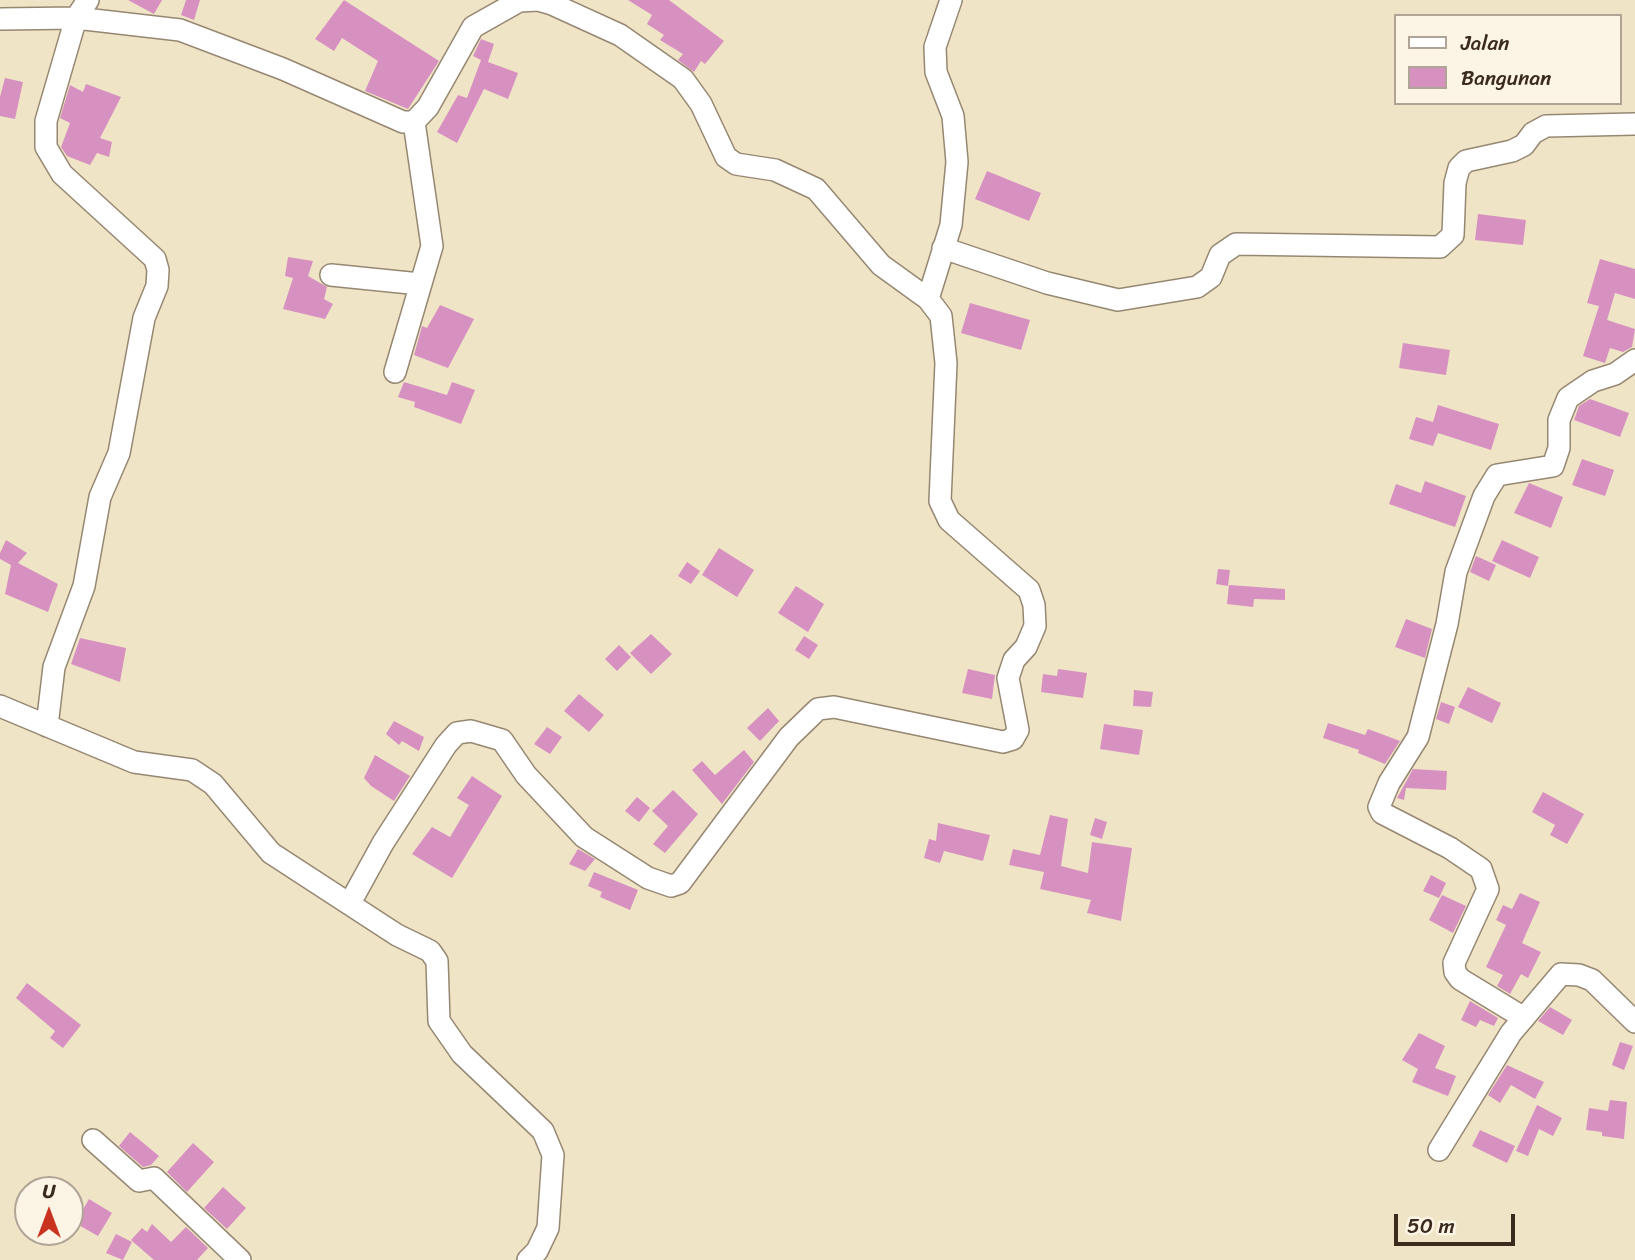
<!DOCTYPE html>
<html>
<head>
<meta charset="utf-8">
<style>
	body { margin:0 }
	#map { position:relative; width:1635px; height:1260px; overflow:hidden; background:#f0e4c6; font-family:Sriracha,sans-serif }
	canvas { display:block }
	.legend { position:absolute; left:1394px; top:14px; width:228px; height:91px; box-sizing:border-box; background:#fcf5e5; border:2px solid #afa495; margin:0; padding:9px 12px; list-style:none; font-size:21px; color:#3b2a1e }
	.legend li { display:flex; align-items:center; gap:14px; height:35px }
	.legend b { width:35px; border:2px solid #afa495 }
	.north { position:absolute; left:14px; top:1176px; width:70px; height:70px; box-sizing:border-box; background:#fcf5e5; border:2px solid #afa495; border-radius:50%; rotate:0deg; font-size:19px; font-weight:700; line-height:28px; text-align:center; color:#3b2a1e }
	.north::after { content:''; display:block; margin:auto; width:24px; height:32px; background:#c8321e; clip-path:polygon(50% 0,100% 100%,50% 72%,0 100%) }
	.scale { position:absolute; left:1394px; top:1214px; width:121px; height:32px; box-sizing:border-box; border:4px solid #3b2a1e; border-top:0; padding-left:9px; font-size:21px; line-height:24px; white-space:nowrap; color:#3b2a1e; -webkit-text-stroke:5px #fcf5e5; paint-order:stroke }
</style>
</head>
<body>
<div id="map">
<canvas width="1635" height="1260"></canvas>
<ul class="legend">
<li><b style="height:9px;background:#fff"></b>Jalan</li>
<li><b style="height:19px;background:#d791c1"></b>Bangunan</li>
</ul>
<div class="north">U</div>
<div class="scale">50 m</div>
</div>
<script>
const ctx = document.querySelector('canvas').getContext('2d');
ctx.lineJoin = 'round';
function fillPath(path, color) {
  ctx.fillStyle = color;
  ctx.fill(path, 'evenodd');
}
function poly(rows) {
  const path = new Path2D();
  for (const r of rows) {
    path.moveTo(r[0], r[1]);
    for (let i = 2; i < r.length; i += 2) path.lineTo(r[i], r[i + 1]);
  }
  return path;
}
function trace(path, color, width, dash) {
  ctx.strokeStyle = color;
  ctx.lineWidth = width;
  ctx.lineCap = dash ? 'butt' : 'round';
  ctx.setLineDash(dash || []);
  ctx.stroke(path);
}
fillPath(poly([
	[128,0,162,0,154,14],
	[186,0,200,0,194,20,181,15],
	[344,0,439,61,408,109,365,91,378,61,342,38,334,51,315,39],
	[628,0,669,0,724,41,705,64,701,61,694,72,678,60,683,54,660,40,664,35,647,24,652,15],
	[481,39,494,44,488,62,518,73,508,99,484,89,457,143,437,132,458,95,467,98,481,60,473,56],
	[5,78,23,82,15,119,0,116,0,97],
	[86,84,121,97,100,138,112,142,109,157,97,153,90,165,67,156,61,147,70,123,60,118,70,85,83,92],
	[987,171,1041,193,1029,221,975,199],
	[1478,214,1526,220,1523,245,1475,240],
	[288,257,313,261,308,276,327,287,324,299,333,304,325,319,283,309,293,278,285,276],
	[1600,259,1635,269,1635,299,1615,293,1607,320,1635,329,1632,347,1623,352,1610,348,1605,363,1583,356,1599,306,1587,303],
	[970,303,1030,320,1021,350,961,333],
	[440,305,474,319,448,368,414,355,422,326,427,328],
	[1403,343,1450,350,1446,375,1399,368],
	[404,382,447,395,452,382,475,390,461,424,414,407,415,402,398,397],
	[1590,399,1629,413,1620,437,1574,420,1579,406],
	[1438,405,1499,424,1491,450,1438,433,1433,446,1409,439,1416,417,1433,422],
	[1582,459,1614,470,1605,496,1572,485],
	[1425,481,1466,496,1455,527,1389,504,1396,484,1421,493],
	[1529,483,1563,497,1551,528,1514,513],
	[6,540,27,553,18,563,58,584,48,612,5,594,11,565,0,559,0,553],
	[1502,540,1539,557,1530,578,1492,561],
	[719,548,754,570,737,597,702,575],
	[1476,556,1496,565,1489,581,1470,572],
	[687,562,700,571,691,584,678,576],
	[1218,569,1230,570,1228,586,1216,584],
	[1229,585,1285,589,1285,600,1254,599,1253,607,1227,604],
	[796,586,824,604,808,632,778,613],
	[1406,619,1432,629,1425,658,1395,647],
	[651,634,672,654,651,674,630,653],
	[804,636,818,645,809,659,795,650],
	[80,638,126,648,120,682,71,664],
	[619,645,631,657,617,671,605,659],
	[968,669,995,675,992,699,962,693],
	[1058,669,1087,673,1083,698,1041,692,1043,674,1057,676],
	[1468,687,1501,703,1492,723,1458,707],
	[1134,690,1153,692,1151,707,1133,706],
	[579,694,604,715,589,732,564,711],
	[1441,702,1455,707,1449,724,1436,719],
	[768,708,779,721,760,741,747,728],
	[394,721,424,737,419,751,402,741,399,745,386,734],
	[1328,723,1365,735,1368,729,1400,741,1385,764,1358,753,1359,750,1323,738],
	[1104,724,1143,730,1139,755,1100,749],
	[547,727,562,737,550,754,534,744],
	[744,750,754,762,722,804,692,770,702,761,715,775],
	[375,755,410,776,394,801,371,786,364,778],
	[1413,769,1447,771,1446,790,1406,788,1404,800,1397,798],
	[472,776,502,796,452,878,412,854,432,827,450,837,469,805,457,798],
	[673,790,698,814,665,853,653,844,668,826,652,811],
	[1543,792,1584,814,1567,844,1550,835,1555,825,1532,812],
	[637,797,650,808,639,822,625,811],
	[1050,815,1068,819,1061,866,1088,873,1092,842,1132,848,1121,921,1087,913,1091,900,1040,889,1044,872,1009,865,1013,849,1040,855],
	[1095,818,1107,822,1102,839,1090,835],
	[938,823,990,835,983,861,944,851,940,863,924,858,929,839,936,841],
	[578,849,595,859,585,871,569,864],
	[594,872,638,890,630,910,600,897,602,892,588,886],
	[1431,875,1446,883,1439,898,1423,891],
	[1520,893,1540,902,1522,943,1541,952,1528,978,1521,974,1510,994,1497,986,1503,975,1486,967,1506,925,1496,920,1503,905,1512,909],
	[1442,895,1466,906,1453,933,1429,920],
	[27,983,81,1025,63,1048,50,1038,55,1031,16,998],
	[1470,1001,1498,1018,1494,1026,1480,1020,1476,1027,1461,1020],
	[1550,1007,1572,1020,1563,1035,1538,1021],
	[1419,1033,1445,1046,1435,1068,1456,1076,1448,1096,1412,1082,1418,1069,1402,1060],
	[1620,1042,1633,1046,1624,1070,1612,1065],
	[1507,1065,1544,1082,1535,1099,1511,1085,1500,1103,1488,1095],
	[1610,1100,1627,1102,1624,1139,1602,1136,1602,1132,1586,1130,1589,1108,1608,1111],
	[1537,1105,1562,1118,1553,1136,1539,1129,1528,1156,1516,1151],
	[1480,1130,1515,1146,1507,1163,1472,1146],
	[130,1132,159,1156,151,1165,143,1167,119,1146],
	[193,1143,214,1162,187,1192,167,1172],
	[223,1187,246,1208,227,1229,204,1208],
	[89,1199,112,1213,98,1236,75,1223],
	[152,1224,171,1242,186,1227,208,1248,197,1260,154,1260,131,1240,142,1228,147,1232],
	[116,1234,132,1242,123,1260,106,1253]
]), '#d791c1');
const minor = poly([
	[0,19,76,18,180,30,283,69,403,122,414,122,428,107,473,27,519,1,538,0,552,4,620,35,683,79,701,104,726,157,736,164,775,170,816,189,881,265,928,299],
	[943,248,1047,283,1118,300,1197,287,1211,277,1220,255,1236,244,1440,247,1453,235,1455,183,1459,168,1466,161,1512,151,1524,145,1533,133,1546,126,1635,124],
	[331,275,420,284],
	[395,372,432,246,414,122],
	[0,706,134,762,192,770,213,784,271,853,397,935,430,951,437,961,439,1021,462,1054,543,1131,553,1155,548,1228,537,1251,528,1260],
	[47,726,54,667,84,586,100,497,119,453,144,318,157,286,158,270,155,259,62,174,46,147,46,121,76,18,88,0],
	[350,903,383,843,446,745,457,733,471,731,502,740,526,775,584,837,648,878,671,886,680,883,789,737,818,709,834,707,1003,742,1013,739,1018,730,1008,678,1014,660,1026,647,1035,626,1034,605,1029,590,949,520,940,501,946,363,941,316,928,299,951,225,957,162,953,116,936,72,935,47,951,0],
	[1524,1018,1460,979,1455,972,1454,963,1488,889,1481,869,1450,848,1382,813,1379,807,1389,783,1418,737,1447,624,1456,572,1484,496,1497,475,1553,466,1559,448,1559,420,1568,398,1593,381,1615,374,1635,360],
	[93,1140,139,1181,154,1178,240,1260],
	[1439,1150,1511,1033,1561,974,1579,975,1592,980,1635,1022]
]);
trace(minor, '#968772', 24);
trace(minor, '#fff', 21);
</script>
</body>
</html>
